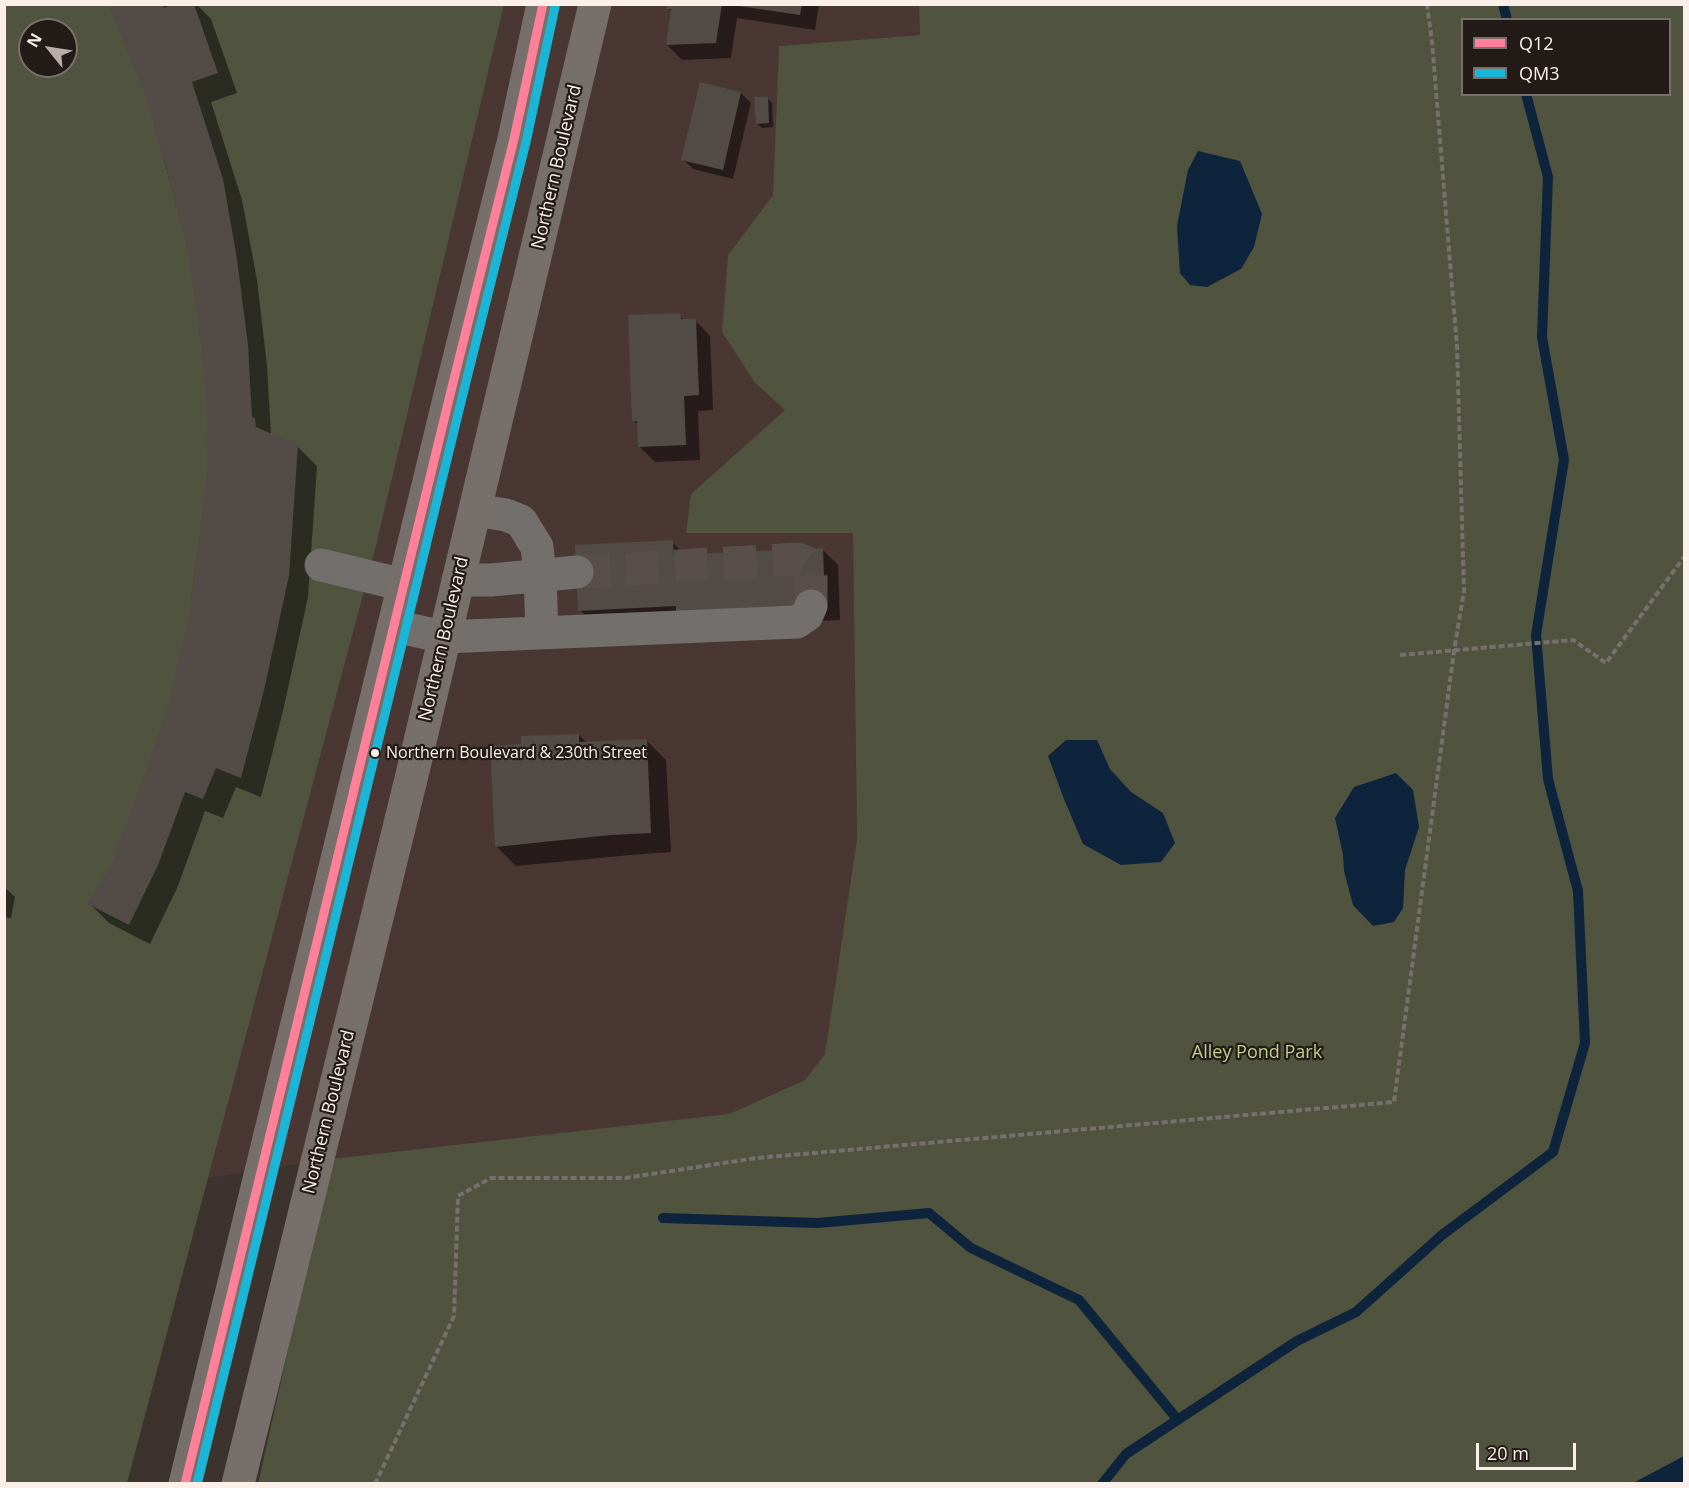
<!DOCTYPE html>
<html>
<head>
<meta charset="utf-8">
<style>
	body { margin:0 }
	#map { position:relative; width:1689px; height:1488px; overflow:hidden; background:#3c332e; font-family:"Open Sans",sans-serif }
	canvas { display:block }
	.frame { position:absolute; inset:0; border:6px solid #fbefea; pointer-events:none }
	.legend { position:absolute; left:1461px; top:18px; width:210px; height:78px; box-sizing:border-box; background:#231b17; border:2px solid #79706b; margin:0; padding:8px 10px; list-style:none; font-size:18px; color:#fbefea }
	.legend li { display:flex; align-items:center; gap:12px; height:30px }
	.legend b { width:30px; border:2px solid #79706b }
	.north { position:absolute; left:18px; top:18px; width:60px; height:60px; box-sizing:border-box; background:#231b17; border:2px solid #79706b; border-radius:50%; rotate:300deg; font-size:16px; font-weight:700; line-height:24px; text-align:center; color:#fbefea }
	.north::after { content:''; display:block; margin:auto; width:21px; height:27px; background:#b8ada8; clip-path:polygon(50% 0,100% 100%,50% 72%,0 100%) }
	.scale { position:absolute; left:1476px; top:1443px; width:100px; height:27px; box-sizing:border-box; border:3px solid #fbefea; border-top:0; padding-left:8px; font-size:18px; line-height:21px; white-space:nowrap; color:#fbefea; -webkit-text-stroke:4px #231b17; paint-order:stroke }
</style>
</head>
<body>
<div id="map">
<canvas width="1689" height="1488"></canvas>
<div class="frame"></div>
<ul class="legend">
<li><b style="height:8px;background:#ff8098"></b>Q12</li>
<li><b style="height:8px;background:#1ab6d8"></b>QM3</li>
</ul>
<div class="north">N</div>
<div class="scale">20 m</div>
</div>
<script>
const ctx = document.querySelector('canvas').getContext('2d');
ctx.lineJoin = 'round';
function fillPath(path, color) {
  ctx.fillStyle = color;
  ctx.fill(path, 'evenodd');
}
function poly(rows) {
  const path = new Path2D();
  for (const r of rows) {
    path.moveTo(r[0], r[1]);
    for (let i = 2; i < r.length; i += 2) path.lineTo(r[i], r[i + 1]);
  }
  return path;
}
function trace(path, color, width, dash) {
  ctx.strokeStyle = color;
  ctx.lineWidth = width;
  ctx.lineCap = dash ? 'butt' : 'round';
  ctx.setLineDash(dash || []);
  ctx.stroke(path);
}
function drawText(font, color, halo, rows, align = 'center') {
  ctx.font = font + ' "Open Sans",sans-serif';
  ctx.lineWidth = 4.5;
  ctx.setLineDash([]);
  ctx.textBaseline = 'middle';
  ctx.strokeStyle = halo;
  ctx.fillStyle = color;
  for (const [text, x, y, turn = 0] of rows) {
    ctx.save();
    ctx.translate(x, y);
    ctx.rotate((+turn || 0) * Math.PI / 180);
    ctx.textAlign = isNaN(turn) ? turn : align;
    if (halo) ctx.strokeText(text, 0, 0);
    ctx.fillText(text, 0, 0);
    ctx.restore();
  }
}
fillPath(poly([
	[504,5,919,5,920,35,779,46,773,195,728,255,755,383,785,410,691,494,686,533,853,533,859,1012,849,1060,720,1118,331,1159,208,1178,376,546]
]), '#4a3633');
fillPath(poly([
	[919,4,1684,5,1684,1483,258,1484,331,1159,729,1114,805,1080,825,1054,857,839,853,533,686,533,691,494,785,410,755,383,722,332,728,255,773,195,779,46,920,35],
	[1462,20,1670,20,1670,94,1462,94],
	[5,5,504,5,376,546,127,1483,5,1484],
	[30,30,66,30,66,66,30,66]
]), '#50533e');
fillPath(poly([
	[1198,151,1240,161,1262,214,1254,247,1241,269,1207,287,1190,285,1180,273,1177,226,1188,170],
	[1066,740,1097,740,1110,769,1131,792,1163,813,1175,843,1161,862,1121,865,1083,844,1064,799,1048,756],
	[1396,773,1413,790,1419,827,1405,870,1403,908,1394,922,1373,926,1353,905,1344,871,1343,855,1335,818,1354,787],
	[1684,1456,1684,1483,1634,1483,1635,1482]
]), '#0e243c');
fillPath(poly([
	[110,4,196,4,211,19,237,93,211,102,242,200,257,280,267,366,271,435,297,446,317,466,308,597,283,711,261,797,236,787,223,818,205,811,178,886,150,944,109,923,89,903,114,862,168,710,188,625,208,475,210,437,206,369,190,256,147,97],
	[669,4,819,4,815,30,737,18,731,58,682,60,667,45,672,12,668,8],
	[741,93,751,103,733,179,693,169,683,159],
	[768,99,772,103,773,127,762,128,757,124],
	[679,315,685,321,695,320,710,336,713,410,698,411,700,460,655,462,640,447,639,426,634,420],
	[672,542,686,556,822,549,838,565,840,620,693,627,595,625,580,610],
	[579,735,587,743,646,740,666,760,671,852,631,855,516,866,496,846,522,745],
	[4,887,15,897,11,918,4,917]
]), '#0007');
trace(poly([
	[1503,4,1507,20],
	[663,1218,818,1223,929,1213,971,1248,1079,1300,1178,1420],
	[1102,1484,1126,1454,1297,1341,1356,1312,1442,1235,1553,1152,1585,1043,1578,891,1548,779,1536,635,1564,460,1542,337,1548,177,1526,94]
]), '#0e243c', 10);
fillPath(poly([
	[108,4,162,4,164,8,172,4,194,4,218,73,192,82,223,179,237,259,248,345,252,417,255,418,256,427,298,445,289,576,264,690,241,778,216,768,203,799,185,792,158,865,129,925,88,904,113,862,167,710,187,625,194,579,207,474,208,437,204,369,189,256,166,167,146,97],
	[667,4,722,4,716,43,666,45,671,9,666,9],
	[739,4,802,4,800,15,739,6],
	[700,82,741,92,723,170,681,160],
	[754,97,768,97,769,123,756,124],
	[680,313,681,319,696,319,699,395,684,396,686,445,638,447,637,421,632,421,628,315],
	[673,540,674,555,823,548,825,605,676,612,676,606,578,611,575,545],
	[579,734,579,742,647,739,651,833,611,835,495,847,490,746,521,744,521,736]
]), '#524b47');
trace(poly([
	[577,572,798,559,805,562,811,567,811,606]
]), '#594f4a', 33, [33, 16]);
trace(poly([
	[1400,655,1573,640,1606,663,1684,557],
	[375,1484,454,1316,458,1196,491,1178,625,1178,757,1158,1394,1102,1454,651,1464,591,1457,347,1432,42,1427,4]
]), '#76706e', 4, [6, 3]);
trace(poly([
	[475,510,506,515,521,521,537,547,540,575,542,633],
	[321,565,404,585],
	[458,580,491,580,577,572],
	[394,626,444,637,797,622,807,615,811,606]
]), '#736f6d', 33);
trace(poly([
	[185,1484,451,391,514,139,543,4],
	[238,1484,412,775,595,4]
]), '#766f6c', 33);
trace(poly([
	[185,1484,451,391,514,139,543,4]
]), '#ff8098', 9);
trace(poly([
	[197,1484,463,394,526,142,555,7]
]), '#1ab6d8', 9);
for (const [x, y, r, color] of [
	[375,753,5,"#fbefea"]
]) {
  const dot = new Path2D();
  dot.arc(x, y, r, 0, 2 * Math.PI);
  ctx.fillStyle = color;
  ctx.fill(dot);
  trace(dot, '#231b17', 2);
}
drawText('16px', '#fbefea', '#231b17', [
	["Northern Boulevard & 230th Street",386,753]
], 'left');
drawText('18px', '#fbefea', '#231b17', [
	["Northern Boulevard",557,167,-77],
	["Northern Boulevard",444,639,-77],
	["Northern Boulevard",329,1112,-76]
]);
drawText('18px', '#c0cf8d', '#231b17', [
	["Alley Pond Park",1257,1053]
]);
</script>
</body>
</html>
